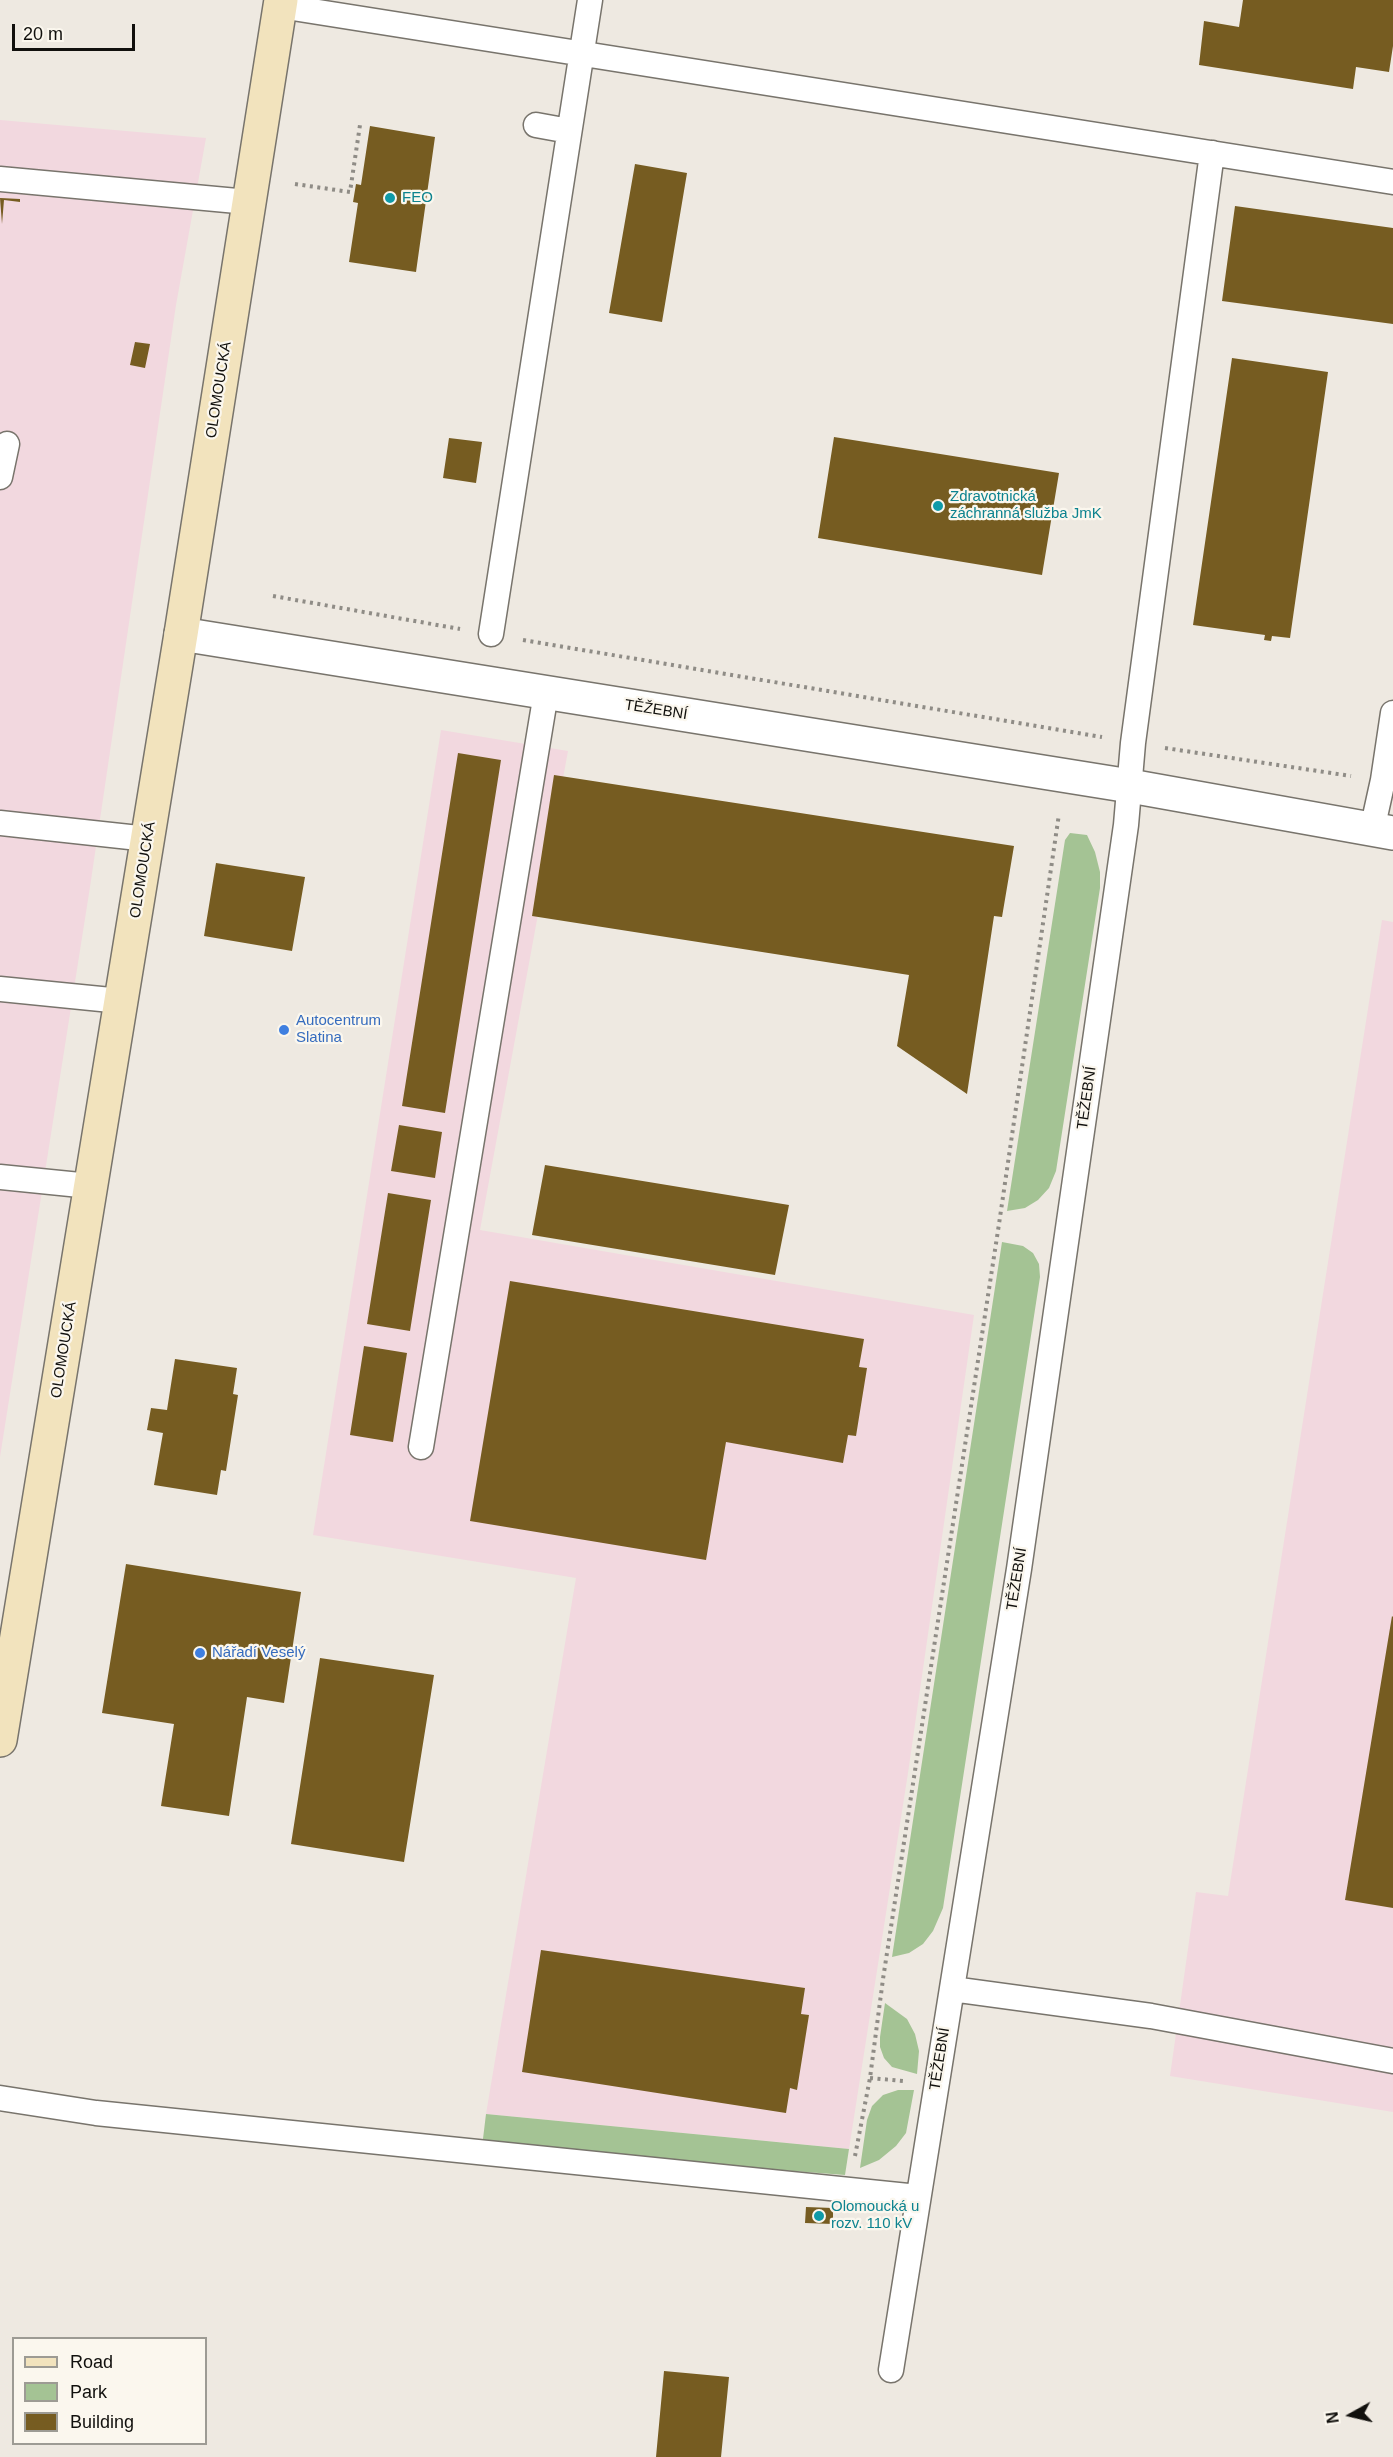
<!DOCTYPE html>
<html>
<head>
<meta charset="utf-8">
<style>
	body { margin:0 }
	#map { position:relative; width:1393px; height:2457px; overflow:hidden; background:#eee9e1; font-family:Arial,sans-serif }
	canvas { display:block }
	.legend { position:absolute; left:12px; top:2337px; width:195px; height:108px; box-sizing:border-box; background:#fbf7ee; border:2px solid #9d9b94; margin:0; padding:8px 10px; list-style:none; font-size:18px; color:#11100d }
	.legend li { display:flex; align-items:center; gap:12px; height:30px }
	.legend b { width:30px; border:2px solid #9d9b94 }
	.north { position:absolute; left:1321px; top:2385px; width:60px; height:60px; -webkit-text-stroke:4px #fbf7ee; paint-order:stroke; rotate:262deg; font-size:16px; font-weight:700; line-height:24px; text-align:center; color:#11100d }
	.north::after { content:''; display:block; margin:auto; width:21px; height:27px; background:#11100d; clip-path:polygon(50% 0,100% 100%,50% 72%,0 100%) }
	.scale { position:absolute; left:12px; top:24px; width:123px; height:27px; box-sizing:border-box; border:3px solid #11100d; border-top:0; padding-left:8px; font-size:18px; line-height:21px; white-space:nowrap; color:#11100d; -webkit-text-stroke:4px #fbf7ee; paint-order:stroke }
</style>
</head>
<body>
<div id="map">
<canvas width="1393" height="2457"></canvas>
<ul class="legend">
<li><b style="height:8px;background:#f2e3bd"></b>Road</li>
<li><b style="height:16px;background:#a4c394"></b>Park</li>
<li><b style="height:16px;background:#765c21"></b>Building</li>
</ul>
<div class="north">N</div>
<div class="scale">20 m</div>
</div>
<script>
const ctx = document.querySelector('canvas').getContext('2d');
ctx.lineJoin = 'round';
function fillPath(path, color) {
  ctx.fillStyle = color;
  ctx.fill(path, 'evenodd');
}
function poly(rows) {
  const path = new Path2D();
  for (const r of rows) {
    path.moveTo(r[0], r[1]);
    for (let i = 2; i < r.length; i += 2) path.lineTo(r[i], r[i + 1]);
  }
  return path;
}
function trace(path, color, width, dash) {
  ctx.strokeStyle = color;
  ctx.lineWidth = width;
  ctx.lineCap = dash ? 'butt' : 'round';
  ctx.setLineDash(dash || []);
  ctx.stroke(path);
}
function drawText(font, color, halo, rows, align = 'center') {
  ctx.font = font + ' Arial,sans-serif';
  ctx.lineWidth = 4.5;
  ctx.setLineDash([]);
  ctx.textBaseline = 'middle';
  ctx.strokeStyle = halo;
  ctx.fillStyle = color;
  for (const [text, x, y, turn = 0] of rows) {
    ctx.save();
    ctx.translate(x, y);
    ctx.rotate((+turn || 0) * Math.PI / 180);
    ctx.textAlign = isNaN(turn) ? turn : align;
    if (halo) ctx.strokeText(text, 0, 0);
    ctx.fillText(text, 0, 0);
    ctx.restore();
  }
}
fillPath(poly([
	[0,120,206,138,176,305,90,887,0,1457],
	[441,730,568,751,480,1230,974,1315,908,1773,849,2149,486,2114,576,1578,313,1535],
	[1382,920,1393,922,1393,2112,1170,2076,1196,1892,1228,1896]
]), '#f2d8df');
fillPath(poly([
	[1070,833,1087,835,1095,852,1100,872,1100,888,1056,1171,1049,1188,1038,1200,1025,1208,1007,1211,1065,840],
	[1002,1242,1023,1246,1033,1253,1039,1264,1040,1277,943,1908,933,1931,923,1944,909,1953,892,1957],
	[885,2003,907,2019,915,2034,919,2051,917,2074,892,2067,884,2058,880,2047,880,2037],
	[898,2090,914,2090,906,2133,896,2146,879,2160,860,2168,867,2120,872,2106,883,2095],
	[486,2114,849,2149,845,2175,482,2147]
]), '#a4c394');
fillPath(poly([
	[1243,0,1393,0,1393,46,1389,72,1356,67,1353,89,1199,65,1204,21,1239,27],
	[370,126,435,137,416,272,349,262,358,203,353,202,356,184,361,185],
	[635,164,687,173,662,322,609,313],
	[0,198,20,199,20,202,4,200,2,224],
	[1235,206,1393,228,1393,324,1222,301],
	[135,342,150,344,145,368,130,365],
	[1232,358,1328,372,1290,638,1272,636,1271,641,1264,640,1265,635,1193,625],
	[834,437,1059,473,1042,575,818,538],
	[449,438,482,442,476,483,443,478],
	[458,753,501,760,445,1113,402,1106],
	[554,775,1014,846,1002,917,994,916,967,1094,897,1046,909,975,532,916],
	[216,863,305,877,292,951,204,936],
	[399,1125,442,1132,435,1178,391,1171],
	[545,1165,789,1205,775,1275,532,1235],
	[388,1193,431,1200,410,1331,367,1324],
	[510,1281,864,1339,859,1367,867,1368,856,1436,848,1435,843,1463,726,1442,706,1560,470,1521],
	[364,1346,407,1353,393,1442,350,1435],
	[175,1359,237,1368,233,1394,238,1395,226,1471,221,1470,217,1495,154,1485,163,1433,147,1430,151,1408,167,1410],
	[126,1564,301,1592,284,1703,247,1697,229,1816,161,1806,174,1724,102,1713],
	[1392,1616,1393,1617,1393,1908,1345,1900],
	[320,1658,434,1675,404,1862,291,1844],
	[541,1950,805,1988,801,2014,809,2015,797,2090,790,2088,786,2113,522,2072],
	[806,2207,833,2208,833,2224,805,2223],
	[664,2371,729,2377,721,2457,656,2457]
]), '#765c21');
const lane = poly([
	[280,6,1393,182],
	[536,125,569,131],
	[0,179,248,202],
	[0,477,7,444],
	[491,634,590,0],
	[0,823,148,839],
	[1372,830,1383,780,1393,713],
	[0,989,121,1001],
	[0,1177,90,1186],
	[421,1447,546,693],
	[952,1989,1151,2016,1393,2061],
	[0,2098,96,2113,918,2197],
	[891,2370,1019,1569,1126,825,1133,743,1212,153]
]);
const street = poly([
	[181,634,1130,786,1393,833]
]);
const secondary = poly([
	[0,1740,181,634,281,0]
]);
trace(lane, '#78746c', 27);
trace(street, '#78746c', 36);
trace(secondary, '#78746c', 36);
trace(poly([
	[295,184,350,192,360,125],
	[273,596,460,629],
	[523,640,1102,737],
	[1165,748,1351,776],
	[870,2078,903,2081],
	[855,2156,870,2078,883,1979,999,1224,1059,814]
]), '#8f8c86', 4, [3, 4.5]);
trace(lane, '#fff', 24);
trace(street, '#fff', 33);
trace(secondary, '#f2e3bd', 33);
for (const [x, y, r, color] of [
	[390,198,6,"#0f9aa8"],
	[938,506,6,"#0f9aa8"],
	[284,1030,6,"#3f7fe0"],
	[200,1653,6,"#3f7fe0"],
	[819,2216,6,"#0f9aa8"]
]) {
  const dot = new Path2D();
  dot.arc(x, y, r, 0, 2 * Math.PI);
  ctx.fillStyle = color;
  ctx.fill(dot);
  trace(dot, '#fbf7ee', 2);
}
drawText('15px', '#0d838f', '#fbf7ee', [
	["FEO",402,198],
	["Zdravotnická",950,497],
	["záchranná služba JmK",950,514],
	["Olomoucká u",831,2207],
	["rozv. 110 kV",831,2224]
], 'left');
drawText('15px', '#11100d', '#fbf7ee', [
	["OLOMOUCKÁ",219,390,-81],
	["TĚŽEBNÍ",656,710,9],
	["OLOMOUCKÁ",143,870,-81],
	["TĚŽEBNÍ",1087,1098,-82],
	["OLOMOUCKÁ",64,1350,-81],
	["TĚŽEBNÍ",1017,1579,-81],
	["TĚŽEBNÍ",940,2059,-81]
]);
drawText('15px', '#366cbe', '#fbf7ee', [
	["Autocentrum",296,1021],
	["Slatina",296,1038],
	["Nářadí Veselý",212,1653]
], 'left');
</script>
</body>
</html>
